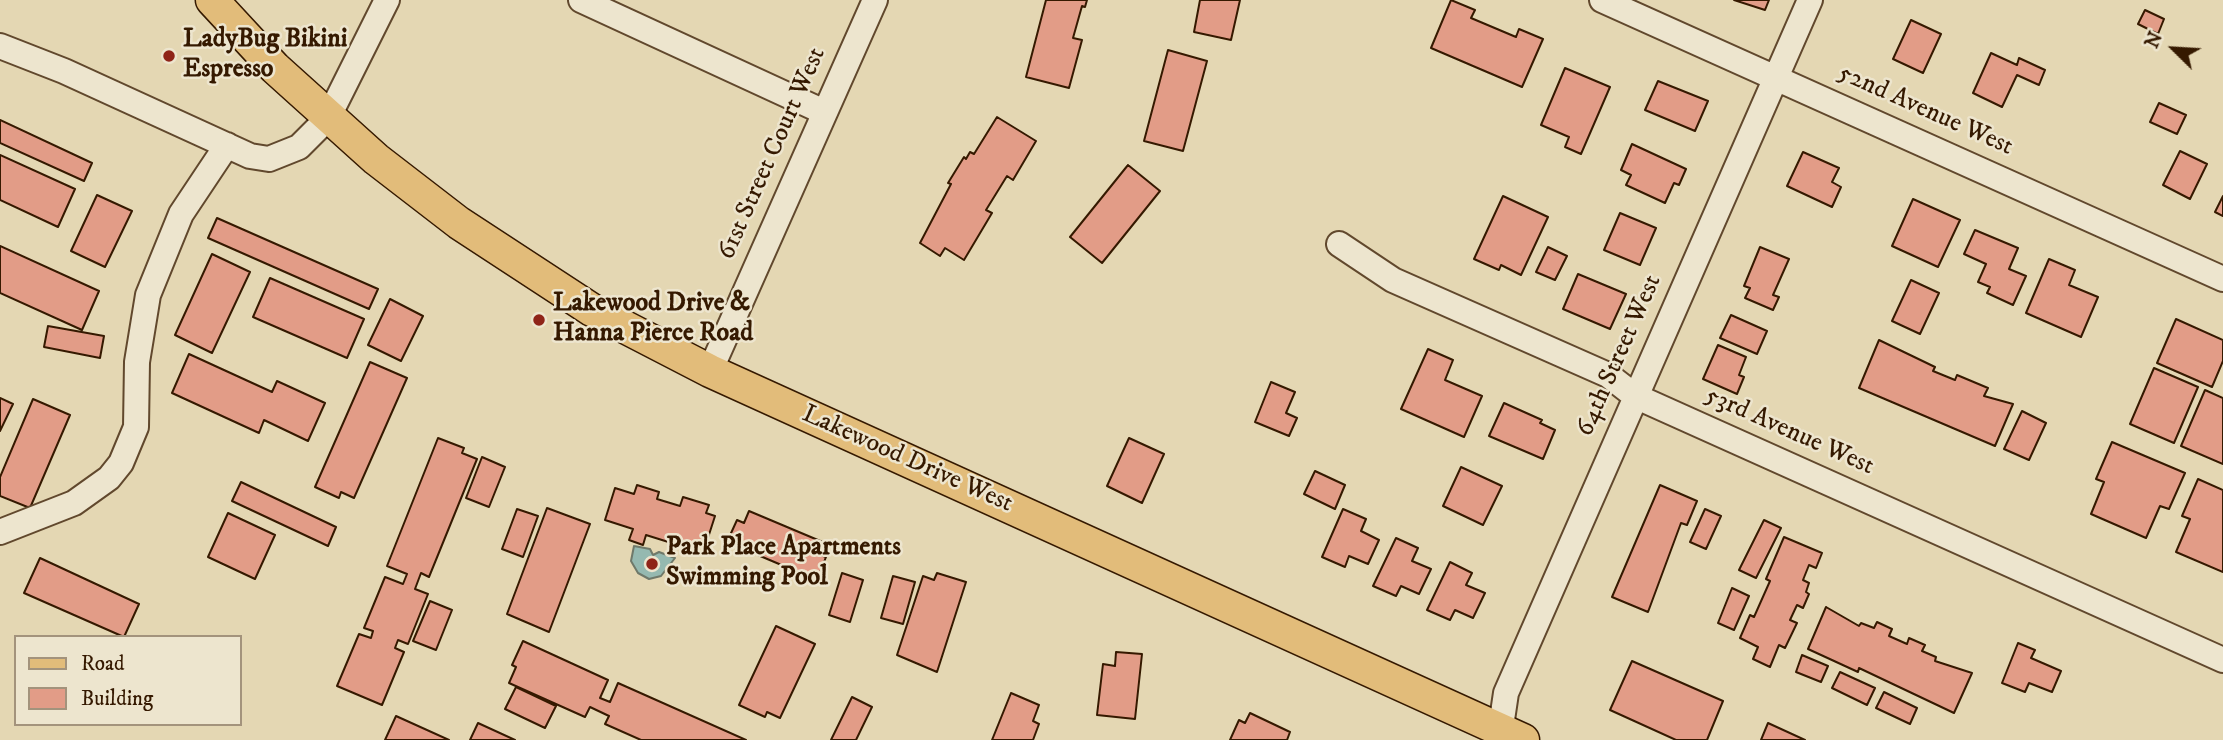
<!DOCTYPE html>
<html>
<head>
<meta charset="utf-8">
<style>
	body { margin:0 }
	#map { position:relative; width:2223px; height:740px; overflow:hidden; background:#e4d7b3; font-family:"IM FELL DW Pica",serif }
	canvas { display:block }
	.legend { position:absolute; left:14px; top:635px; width:228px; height:91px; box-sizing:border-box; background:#ede5ce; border:2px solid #a3937c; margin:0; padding:9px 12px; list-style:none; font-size:21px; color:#351900 }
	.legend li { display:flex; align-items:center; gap:14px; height:35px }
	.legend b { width:35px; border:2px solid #a3937c }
	.north { position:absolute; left:2139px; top:14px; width:70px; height:70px; -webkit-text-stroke:5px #ede5ce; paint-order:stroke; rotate:294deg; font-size:19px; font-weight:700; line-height:28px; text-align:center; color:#351900 }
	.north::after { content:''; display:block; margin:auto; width:24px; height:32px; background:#351900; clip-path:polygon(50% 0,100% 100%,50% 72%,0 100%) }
</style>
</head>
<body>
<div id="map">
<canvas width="2223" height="740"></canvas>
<ul class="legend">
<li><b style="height:9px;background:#e2bc7a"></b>Road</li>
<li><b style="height:19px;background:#e29c87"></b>Building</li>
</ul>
<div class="north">N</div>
</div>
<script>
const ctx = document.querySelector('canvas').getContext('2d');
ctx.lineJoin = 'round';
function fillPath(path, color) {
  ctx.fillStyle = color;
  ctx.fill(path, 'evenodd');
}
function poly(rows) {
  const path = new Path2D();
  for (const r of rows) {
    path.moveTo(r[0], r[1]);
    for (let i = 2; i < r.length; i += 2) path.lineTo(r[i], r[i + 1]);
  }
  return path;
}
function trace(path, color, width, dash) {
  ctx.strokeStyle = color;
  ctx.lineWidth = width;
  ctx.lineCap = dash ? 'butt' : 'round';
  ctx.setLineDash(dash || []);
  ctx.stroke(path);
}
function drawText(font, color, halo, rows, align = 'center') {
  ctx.font = font + ' "IM FELL DW Pica",serif';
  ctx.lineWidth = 5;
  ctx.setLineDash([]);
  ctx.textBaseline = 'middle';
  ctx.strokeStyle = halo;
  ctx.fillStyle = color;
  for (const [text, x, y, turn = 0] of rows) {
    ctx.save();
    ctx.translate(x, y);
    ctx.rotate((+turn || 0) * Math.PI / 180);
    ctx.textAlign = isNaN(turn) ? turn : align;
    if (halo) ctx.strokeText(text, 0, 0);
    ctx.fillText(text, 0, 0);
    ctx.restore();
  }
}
const water = poly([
	[634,546,650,549,653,555,659,552,675,558,661,576,649,579,638,573,631,561,634,546]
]);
fillPath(water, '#95b9b0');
trace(water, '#6f796a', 2);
const building = poly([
	[1046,0,1087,0,1085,7,1082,6,1073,38,1082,40,1069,88,1026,77,1046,0],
	[1200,0,1240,0,1231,40,1194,32,1200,0],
	[1451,0,1475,10,1471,18,1516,37,1519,29,1543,39,1522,87,1431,48,1451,0],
	[1734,0,1769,0,1765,10,1734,0],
	[2145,10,2164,19,2158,34,2138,24,2145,10],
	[1911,20,1941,34,1923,73,1893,59,1911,20],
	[1168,50,1207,61,1183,151,1144,141,1168,50],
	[1991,53,2017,65,2019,58,2045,70,2039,85,2017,75,2002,107,1973,93,1991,53],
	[1565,68,1610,87,1581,154,1565,147,1569,137,1541,125,1565,68],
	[1658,81,1708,101,1695,131,1645,110,1658,81],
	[2159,103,2186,115,2177,134,2150,122,2159,103],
	[997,117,1036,141,1013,180,1007,176,986,210,992,213,964,260,945,248,940,256,920,243,951,184,948,183,964,157,966,159,970,152,974,154,997,117],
	[0,120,92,163,84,181,0,143,0,120],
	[1632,144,1686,169,1679,185,1674,183,1665,203,1626,185,1631,175,1621,170,1632,144],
	[2180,151,2207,164,2190,199,2163,185,2180,151],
	[1803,152,1839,168,1832,182,1841,187,1832,207,1787,186,1803,152],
	[0,155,75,189,58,227,0,200,0,155],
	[1128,165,1160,191,1102,263,1070,237,1128,165],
	[97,195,132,211,105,267,71,251,97,195],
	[1503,196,1548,217,1521,275,1501,265,1499,270,1474,259,1503,196],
	[2223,196,2223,216,2215,212,2223,196],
	[1913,199,1960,220,1938,267,1892,246,1913,199],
	[1620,213,1656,228,1640,265,1604,250,1620,213],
	[217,218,378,289,369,309,208,238,217,218],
	[1975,230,2018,248,2009,269,2026,276,2013,305,1987,293,1990,287,1978,282,1986,264,1964,254,1975,230],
	[0,246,99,291,82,330,0,293,0,246],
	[1548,247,1567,256,1555,280,1536,272,1548,247],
	[1760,247,1789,259,1773,295,1779,297,1773,310,1745,298,1750,288,1744,286,1760,247],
	[212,254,250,272,212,353,175,335,212,254],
	[2049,259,2075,270,2069,285,2098,297,2081,337,2026,313,2049,259],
	[1578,274,1626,294,1610,329,1563,309,1578,274],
	[270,278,364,319,347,358,253,317,270,278],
	[1911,280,1939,293,1920,334,1892,321,1911,280],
	[390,299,423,316,401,361,368,345,390,299],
	[1731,315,1767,331,1757,354,1720,338,1731,315],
	[2176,319,2223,340,2223,361,2212,387,2157,363,2176,319],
	[48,326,104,336,100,358,44,347,48,326],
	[1879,340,1935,367,1933,371,1955,380,1957,375,1988,388,1984,396,2013,404,1995,446,1859,388,1879,340],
	[1718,345,1746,357,1739,375,1744,377,1737,394,1703,379,1718,345],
	[1428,349,1453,360,1445,380,1482,396,1464,437,1401,409,1428,349],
	[189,354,272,392,277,381,325,403,308,441,264,420,259,433,172,393,189,354],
	[370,362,407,378,354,498,341,492,339,498,315,487,370,362],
	[2154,368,2198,387,2174,443,2130,424,2154,368],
	[1271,382,1295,392,1286,413,1297,418,1289,436,1255,422,1271,382],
	[2205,390,2223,398,2223,464,2181,446,2205,390],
	[0,398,13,404,0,431,0,398],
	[33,399,70,415,30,508,0,496,0,477,33,399],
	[1504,403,1542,420,1540,423,1555,430,1543,459,1489,436,1504,403],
	[2022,411,2046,423,2029,460,2004,449,2022,411],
	[438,438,464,448,462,453,477,459,429,577,421,573,415,589,428,594,408,644,398,640,395,648,404,652,382,705,337,686,359,634,371,638,373,631,364,628,385,577,403,584,407,574,387,566,438,438],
	[1129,438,1164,454,1142,503,1107,486,1129,438],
	[2112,442,2185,473,2169,509,2160,506,2146,538,2091,514,2104,482,2096,479,2112,442],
	[482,457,505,467,489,507,466,498,482,457],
	[1461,467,1502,486,1483,525,1443,506,1461,467],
	[1315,471,1345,485,1335,509,1304,494,1315,471],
	[2198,479,2223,490,2223,572,2176,552,2190,519,2182,516,2198,479],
	[241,482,336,527,328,546,232,501,241,482],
	[637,485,659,492,657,499,680,506,683,497,709,505,706,513,715,516,706,544,697,541,694,550,646,535,643,545,629,540,633,529,605,520,615,488,634,494,637,485],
	[1660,485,1697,501,1687,525,1681,523,1648,612,1612,597,1660,485],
	[547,508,590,524,549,632,507,614,547,508],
	[517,509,538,516,523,557,502,549,517,509],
	[1343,509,1366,519,1361,531,1379,540,1368,564,1349,556,1345,567,1322,557,1343,509],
	[1705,509,1721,516,1706,549,1690,542,1705,509],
	[749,511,825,543,820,555,826,557,817,580,727,542,737,520,744,523,749,511],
	[228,513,275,535,255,579,208,557,228,513],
	[1764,520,1781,528,1756,578,1739,570,1764,520],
	[1784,537,1822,553,1816,568,1809,565,1803,580,1809,583,1806,592,1809,594,1803,608,1797,605,1790,620,1797,623,1785,648,1779,645,1770,667,1753,659,1758,647,1740,638,1750,615,1754,617,1770,581,1766,579,1784,537],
	[1396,538,1418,548,1412,561,1431,569,1419,594,1401,586,1396,596,1373,586,1396,538],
	[40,558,139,604,124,637,24,593,40,558],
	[1450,562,1472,573,1466,585,1485,593,1473,618,1455,610,1450,620,1427,610,1450,562],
	[842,573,863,580,850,622,829,615,842,573],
	[937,573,966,582,937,672,897,655,923,576,934,580,937,573],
	[893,576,915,582,903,624,881,618,893,576],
	[1732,588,1749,596,1734,630,1718,623,1732,588],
	[430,601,452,610,436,650,413,641,430,601],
	[1826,607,1859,626,1861,623,1874,628,1877,622,1892,629,1889,636,1907,644,1909,638,1925,645,1922,651,1936,657,1935,661,1972,673,1954,713,1859,668,1858,672,1808,649,1826,607],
	[776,626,815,644,780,718,767,712,765,717,739,705,776,626],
	[523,641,608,680,600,698,610,702,618,683,746,740,641,740,605,724,609,716,590,707,585,717,509,683,516,667,512,665,523,641],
	[2018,643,2035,650,2031,658,2061,671,2052,692,2029,683,2025,692,2002,683,2018,643],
	[1116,652,1142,654,1135,719,1097,715,1103,664,1115,666,1116,652],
	[1802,655,1828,666,1821,682,1796,672,1802,655],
	[1632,661,1723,701,1707,740,1676,740,1610,710,1632,661],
	[1840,672,1875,688,1867,705,1832,688,1840,672],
	[516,687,556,706,545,728,505,709,516,687],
	[1884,692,1917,708,1910,724,1876,708,1884,692],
	[1011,693,1039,705,1033,721,1039,724,1033,740,992,740,1011,693],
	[852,697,872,707,856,740,831,740,852,697],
	[1250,713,1290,732,1287,740,1230,740,1239,720,1245,723,1250,713],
	[396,716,449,740,385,740,396,716],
	[478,723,515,740,470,740,478,723],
	[1768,723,1805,740,1761,740,1768,723]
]);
fillPath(building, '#e29c87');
trace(building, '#351900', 2);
const minor = poly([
	[581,0,824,112],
	[1602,0,2223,279],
	[0,46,64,71,250,156,269,159,299,147,328,118,387,0],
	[1339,244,1393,280,1608,375,1635,396,2223,660],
	[710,371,875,0],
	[0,532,74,503,109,478,121,463,136,427,137,362,148,295,181,214,227,145],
	[1499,740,1506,693,1810,0]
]);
const major = poly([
	[212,0,275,68,376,159,459,223,592,310,710,371,1523,740]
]);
trace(minor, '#61482d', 28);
trace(major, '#351900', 35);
trace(minor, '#ede5ce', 24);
trace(major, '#e2bc7a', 32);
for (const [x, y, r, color] of [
	[169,56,7,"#8f2418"],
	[539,320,7,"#8f2418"],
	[652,564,7,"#8f2418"]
]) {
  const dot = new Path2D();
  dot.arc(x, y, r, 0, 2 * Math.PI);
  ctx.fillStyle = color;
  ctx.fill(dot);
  trace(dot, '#ede5ce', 2.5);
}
drawText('bold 26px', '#351900', '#ede5ce', [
	["LadyBug Bikini",183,41],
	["Espresso",183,71],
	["Lakewood Drive &",553,305],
	["Hanna Pierce Road",553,335],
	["Park Place Apartments",666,549],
	["Swimming Pool",666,579]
], 'left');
drawText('26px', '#351900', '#ede5ce', [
	["52nd Avenue West",1925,111,24],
	["61st Street Court West",773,154,-66],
	["64th Street West",1620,356,-66],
	["53rd Avenue West",1789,432,24],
	["Lakewood Drive West",907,460,24]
]);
</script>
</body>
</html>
